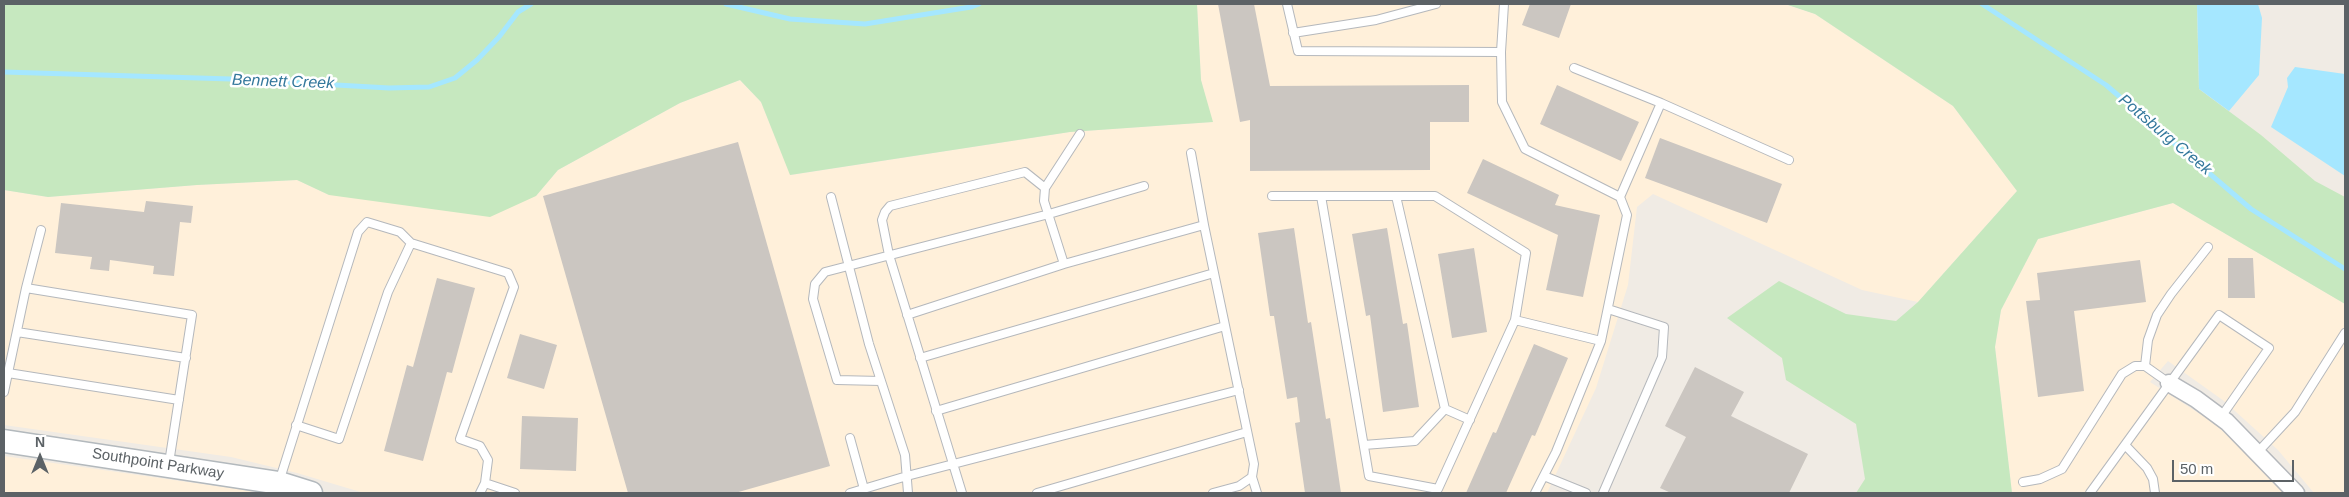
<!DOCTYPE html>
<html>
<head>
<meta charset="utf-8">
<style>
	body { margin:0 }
	#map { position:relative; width:2349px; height:497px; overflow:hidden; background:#f0ebe4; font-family:Helvetica,sans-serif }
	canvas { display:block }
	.frame { position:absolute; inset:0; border:5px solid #5c6266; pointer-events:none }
	.north { position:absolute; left:15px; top:432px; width:50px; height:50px; -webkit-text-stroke:4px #fff; paint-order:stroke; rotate:0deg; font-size:14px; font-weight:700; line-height:20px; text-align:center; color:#5c6266 }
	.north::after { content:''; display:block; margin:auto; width:18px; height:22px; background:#5c6266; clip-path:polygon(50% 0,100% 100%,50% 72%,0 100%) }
	.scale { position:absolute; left:2172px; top:460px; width:122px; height:22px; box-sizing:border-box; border:2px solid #5c6266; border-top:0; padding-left:6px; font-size:15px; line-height:18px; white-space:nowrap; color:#5c6266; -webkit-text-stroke:4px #fff; paint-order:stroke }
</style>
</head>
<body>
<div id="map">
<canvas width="2349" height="497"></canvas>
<div class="frame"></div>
<div class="north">N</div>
<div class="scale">50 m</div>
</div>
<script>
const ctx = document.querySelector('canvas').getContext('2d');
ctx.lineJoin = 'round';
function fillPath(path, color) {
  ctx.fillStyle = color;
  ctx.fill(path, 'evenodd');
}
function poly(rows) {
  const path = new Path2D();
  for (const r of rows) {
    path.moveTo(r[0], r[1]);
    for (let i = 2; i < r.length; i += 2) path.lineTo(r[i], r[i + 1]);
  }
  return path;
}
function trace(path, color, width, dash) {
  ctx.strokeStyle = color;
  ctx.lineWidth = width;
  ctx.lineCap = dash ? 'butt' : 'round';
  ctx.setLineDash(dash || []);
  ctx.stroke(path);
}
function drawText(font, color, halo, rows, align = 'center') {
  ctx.font = font + ' Helvetica,sans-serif';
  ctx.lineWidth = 5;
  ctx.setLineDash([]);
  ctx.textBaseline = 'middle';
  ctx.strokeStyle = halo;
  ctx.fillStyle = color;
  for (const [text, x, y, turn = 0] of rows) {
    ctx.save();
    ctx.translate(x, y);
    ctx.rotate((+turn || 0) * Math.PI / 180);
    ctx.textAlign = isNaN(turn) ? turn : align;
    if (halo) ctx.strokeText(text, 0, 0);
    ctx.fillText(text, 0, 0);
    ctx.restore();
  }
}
fillPath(poly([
	[1197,4,1785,4,1815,14,1953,106,2017,191,1918,302,1862,290,1653,194,1637,207,1628,285,1596,388,1547,493,364,493,297,473,231,457,4,425,4,190,48,197,197,185,297,180,329,195,536,196,558,170,680,103,740,80,761,102,791,175,1070,132,1212,122,1201,80],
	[2173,203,2345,304,2345,493,2314,493,2278,450,2224,401,2168,361,2150,382,2214,423,2276,481,2284,493,2012,493,1995,347,2001,310,2038,239],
	[4,456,244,490,256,493,4,493]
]), '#fff0da');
fillPath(poly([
	[4,4,1197,4,1201,80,1213,122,1070,132,790,175,761,102,740,80,680,103,558,170,536,196,490,217,329,195,297,180,197,185,48,197,4,190],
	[1785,4,2197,4,2199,89,2261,135,2315,181,2345,197,2345,304,2173,203,2038,239,2001,310,1995,347,2012,493,1856,493,1865,479,1856,424,1786,380,1782,358,1727,318,1779,281,1846,314,1896,321,1918,302,2017,191,1953,106,1815,14]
]), '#c6e8bf');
fillPath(poly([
	[2197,4,2258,4,2262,18,2259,75,2229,111,2199,89],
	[2295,67,2345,74,2345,176,2271,127,2288,87,2287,78]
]), '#a5e7ff');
trace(poly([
	[726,4,790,19,865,24,971,7,979,4],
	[1982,4,2106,85,2251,209,2345,269],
	[4,72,231,79,389,88,429,87,455,78,477,60,499,37,518,12,531,4]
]), '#a5e7ff', 5);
fillPath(poly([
	[1218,4,1254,4,1270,86,1469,85,1469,122,1430,122,1430,170,1250,171,1250,120,1240,122],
	[1530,4,1571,4,1559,38,1522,25],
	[1557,85,1639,122,1621,161,1540,124],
	[1660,138,1782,184,1767,223,1645,178],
	[738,142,830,466,735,493,628,493,543,196],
	[1483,159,1559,195,1555,205,1600,215,1583,297,1546,290,1558,235,1467,193],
	[146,201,193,206,191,223,180,222,174,276,153,274,154,266,110,260,109,271,90,269,92,257,55,253,61,203,144,212],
	[1294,228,1308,323,1311,322,1326,419,1330,418,1341,493,1305,493,1295,423,1300,422,1297,397,1287,399,1274,316,1270,316,1258,233],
	[1387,228,1403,324,1407,323,1419,407,1383,412,1370,315,1366,316,1352,234],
	[1474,248,1487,332,1452,338,1438,254],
	[2228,258,2253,258,2255,298,2228,298],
	[2140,260,2146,302,2074,311,2084,391,2038,397,2026,301,2040,300,2037,273],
	[437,278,475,288,452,373,447,372,423,461,384,451,407,365,413,367],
	[520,334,557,345,544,389,507,378],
	[1534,344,1568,358,1535,436,1532,435,1506,493,1466,493,1493,432,1496,433],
	[1695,367,1744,392,1731,416,1808,454,1789,493,1671,493,1660,488,1686,437,1665,426],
	[522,416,578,418,576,471,520,469]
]), '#cbc6c1');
const service = poly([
	[1287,4,1298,51,1501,52],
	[1504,4,1501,52,1502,102,1525,149,1620,197,1627,215,1601,341,1556,452,1535,493],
	[1293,33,1376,20,1436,4],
	[1574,68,1661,103],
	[1191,153,1204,225],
	[1045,188,1080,134],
	[1272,196,1435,196,1526,253,1515,320,1601,341],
	[1321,196,1369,476,1438,489,1515,320],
	[1396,196,1445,409,1470,420],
	[831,197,869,344,905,455,908,493],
	[1620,197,1661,103,1789,160],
	[26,288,41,230],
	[907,315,1064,264],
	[17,332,186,358],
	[920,358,1214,273],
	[2145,366,2148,340,2157,315,2171,294,2208,247],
	[8,373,179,400],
	[881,381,837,380,813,299,815,284,825,272,1049,214,1144,186],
	[4,392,26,288,192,315,169,463],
	[936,411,1225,326],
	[296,425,339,439,388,292,411,243],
	[850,438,864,489],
	[1364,445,1415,441,1445,409],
	[2125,445,2147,468,2153,479,2155,493],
	[2257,453,2295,412,2345,333],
	[1544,476,1586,493],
	[1252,477,1257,493],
	[279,482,358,232,367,222,400,232,411,243,508,273,514,287,460,439,480,446,488,460,485,483,480,493],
	[2023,482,2040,479,2062,469,2122,374,2135,366,2145,366,2169,383],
	[485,483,515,493],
	[850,493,907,476,1239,390],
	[962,493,889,255,882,220,885,212,890,206,1025,172,1045,188,1044,201,1064,264,1204,225,1254,464,1252,477,1239,486,1213,493],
	[1037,493,1247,432],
	[1603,493,1662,357,1664,327,1608,309],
	[2090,493,2219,315,2269,348,2221,417]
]);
const minor = poly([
	[2169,383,2196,399,2227,422,2296,493]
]);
const secondary = poly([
	[4,441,279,483,311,493]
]);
trace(service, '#b5b8bc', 10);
trace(minor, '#b5b8bc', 19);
trace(secondary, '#b3b9bd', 25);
trace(service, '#fff', 8);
trace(minor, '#fff', 16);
trace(secondary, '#fff', 22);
drawText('15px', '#5c6266', '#fff', [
	["Southpoint Parkway",158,464,9]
]);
drawText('italic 16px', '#34789c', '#fff', [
	["Bennett Creek",283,82,2],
	["Pottsburg Creek",2165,135,40]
]);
</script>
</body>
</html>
